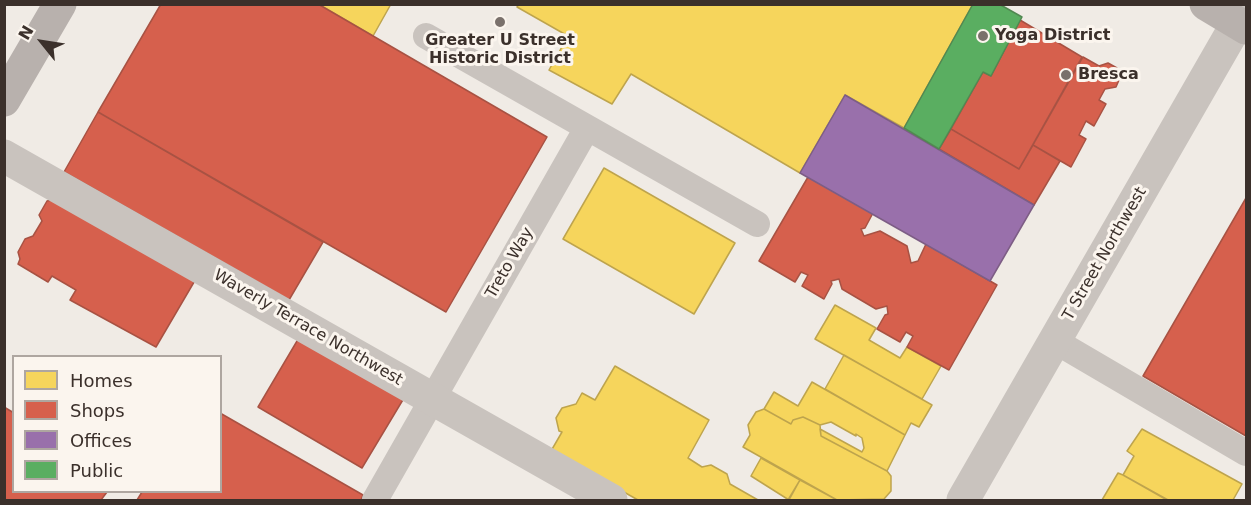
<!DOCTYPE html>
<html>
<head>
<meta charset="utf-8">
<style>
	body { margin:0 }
	#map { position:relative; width:1251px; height:505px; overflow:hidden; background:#f0ebe5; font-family:"DejaVu Sans",sans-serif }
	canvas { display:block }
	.frame { position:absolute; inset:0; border:6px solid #3b302b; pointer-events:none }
	.legend { position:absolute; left:12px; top:355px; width:210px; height:138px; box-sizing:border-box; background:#fbf5ee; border:2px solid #aea6a0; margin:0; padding:8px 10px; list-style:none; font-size:18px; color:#3b302b }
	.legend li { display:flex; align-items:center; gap:12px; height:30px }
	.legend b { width:30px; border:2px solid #aea6a0 }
	.north { position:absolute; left:12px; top:12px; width:60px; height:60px; -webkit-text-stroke:4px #fbf5ee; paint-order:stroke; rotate:300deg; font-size:16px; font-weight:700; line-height:24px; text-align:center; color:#3b302b }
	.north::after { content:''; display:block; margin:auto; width:21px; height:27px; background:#3b302b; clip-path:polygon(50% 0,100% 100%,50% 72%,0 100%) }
</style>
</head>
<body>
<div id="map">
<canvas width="1251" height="505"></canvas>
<div class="frame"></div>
<ul class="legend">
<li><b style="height:16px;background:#f6d55c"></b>Homes</li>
<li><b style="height:16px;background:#d6604d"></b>Shops</li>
<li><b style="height:16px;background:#9970ab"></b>Offices</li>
<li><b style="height:16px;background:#5aae61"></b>Public</li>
</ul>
<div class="north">N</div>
</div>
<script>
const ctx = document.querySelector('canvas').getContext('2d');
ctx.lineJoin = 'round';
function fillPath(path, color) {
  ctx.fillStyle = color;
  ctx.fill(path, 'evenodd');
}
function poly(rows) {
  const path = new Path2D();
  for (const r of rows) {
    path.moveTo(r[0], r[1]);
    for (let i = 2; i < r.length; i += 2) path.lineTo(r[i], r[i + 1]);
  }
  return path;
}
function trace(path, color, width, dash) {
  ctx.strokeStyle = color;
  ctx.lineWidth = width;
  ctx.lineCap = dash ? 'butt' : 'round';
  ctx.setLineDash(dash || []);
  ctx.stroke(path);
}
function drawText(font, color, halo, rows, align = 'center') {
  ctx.font = font + ' "DejaVu Sans",sans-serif';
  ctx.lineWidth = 6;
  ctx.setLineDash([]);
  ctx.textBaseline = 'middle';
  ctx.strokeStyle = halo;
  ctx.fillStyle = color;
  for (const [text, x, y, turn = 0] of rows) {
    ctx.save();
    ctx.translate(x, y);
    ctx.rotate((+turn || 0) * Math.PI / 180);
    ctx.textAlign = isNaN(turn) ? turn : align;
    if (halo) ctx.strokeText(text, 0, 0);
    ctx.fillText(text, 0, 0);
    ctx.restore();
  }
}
const homes = poly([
	[318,4,391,4,373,36,318,4],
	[519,4,973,4,904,128,845,95,800,173,631,74,612,104,549,70,568,36,517,7,519,4],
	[604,168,735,243,694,314,563,239,604,168],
	[835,305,876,328,869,340,900,358,907,347,941,366,922,399,815,339,835,305],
	[844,355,932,405,919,427,911,423,905,435,825,389,844,355],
	[615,366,709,420,688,458,702,467,711,465,727,474,730,484,758,500,638,500,551,451,562,432,559,431,556,418,562,408,576,404,582,393,595,400,615,366],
	[812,382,905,435,887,471,821,436,820,429,862,452,864,448,862,438,856,434,856,436,831,422,820,425,803,417,793,420,791,424,764,409,774,392,798,406,812,382],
	[764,409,791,424,793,420,803,417,820,425,821,436,887,471,891,476,891,491,884,499,837,500,743,447,750,435,748,425,756,412,764,409],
	[1142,429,1242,484,1233,500,1168,500,1123,475,1134,456,1127,451,1142,429],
	[761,458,800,480,789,500,751,476,761,458],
	[1118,473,1123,475,1167,500,1102,500,1118,473],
	[800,480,837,500,788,500,800,480]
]);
fillPath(homes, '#f6d55c');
trace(homes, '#bea44d', 1.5);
const shops = poly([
	[161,4,318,4,547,137,446,312,98,112,161,4],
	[1020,20,1082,57,1019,169,951,129,983,72,991,76,1020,20],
	[1083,57,1099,66,1108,63,1117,68,1119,80,1116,87,1105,89,1099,100,1106,104,1094,126,1086,121,1079,135,1086,139,1071,167,1033,145,1083,57],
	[98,112,323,242,289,300,64,172,98,112],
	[951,129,1019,169,1033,145,1060,161,1034,205,939,149,951,129],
	[808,177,873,213,865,228,861,229,864,236,880,231,907,246,911,263,918,261,926,244,997,285,949,370,907,347,913,336,906,332,900,342,877,329,885,315,888,314,887,306,876,309,842,289,839,279,831,281,832,284,824,299,802,286,808,275,801,272,795,282,759,261,808,177],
	[1246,198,1246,436,1143,376,1246,198],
	[56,199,197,277,156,347,70,300,76,290,52,276,48,282,18,264,20,259,18,252,25,239,33,236,42,221,39,215,47,201,56,199],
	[300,336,404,398,362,468,258,407,300,336],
	[4,407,14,413,14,492,107,492,101,500,4,500,4,407],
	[220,413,363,495,361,500,137,500,142,492,220,492,220,413]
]);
fillPath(shops, '#d6604d');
trace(shops, '#a85243', 1.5);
const offices = poly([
	[845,95,1034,205,990,281,800,173,845,95]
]);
fillPath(offices, '#9970ab');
trace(offices, '#7d5d85', 1.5);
const public = poly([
	[973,4,999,4,1022,17,991,76,983,72,939,149,904,128,973,4]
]);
fillPath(public, '#5aae61');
trace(public, '#518851', 1.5);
trace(poly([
	[426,36,757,224],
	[1055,341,1246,453],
	[375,500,587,128]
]), '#c9c3be', 26);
trace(poly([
	[4,156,611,500]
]), '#c9c3be', 33);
trace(poly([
	[963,500,1246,8]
]), '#c9c3be', 33);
trace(poly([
	[1206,4,1246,28],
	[4,100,60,4]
]), '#b8b1ad', 33);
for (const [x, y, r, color] of [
	[500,22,6,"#7a716c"],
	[983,36,6,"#7a716c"],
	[1066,75,6,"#7a716c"]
]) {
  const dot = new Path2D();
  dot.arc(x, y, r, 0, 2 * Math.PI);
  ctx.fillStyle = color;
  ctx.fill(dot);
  trace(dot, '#fbf5ee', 2);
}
drawText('bold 16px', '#3b302b', '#fbf5ee', [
	["Yoga District",995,36],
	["Greater U Street",500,41,"center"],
	["Historic District",500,59,"center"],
	["Bresca",1078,75]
], 'left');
drawText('16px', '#3b302b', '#fbf5ee', [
	["T Street Northwest",1105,254,-60],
	["Treto Way",510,263,-60],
	["Waverly Terrace Northwest",308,328,30]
]);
</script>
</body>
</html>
